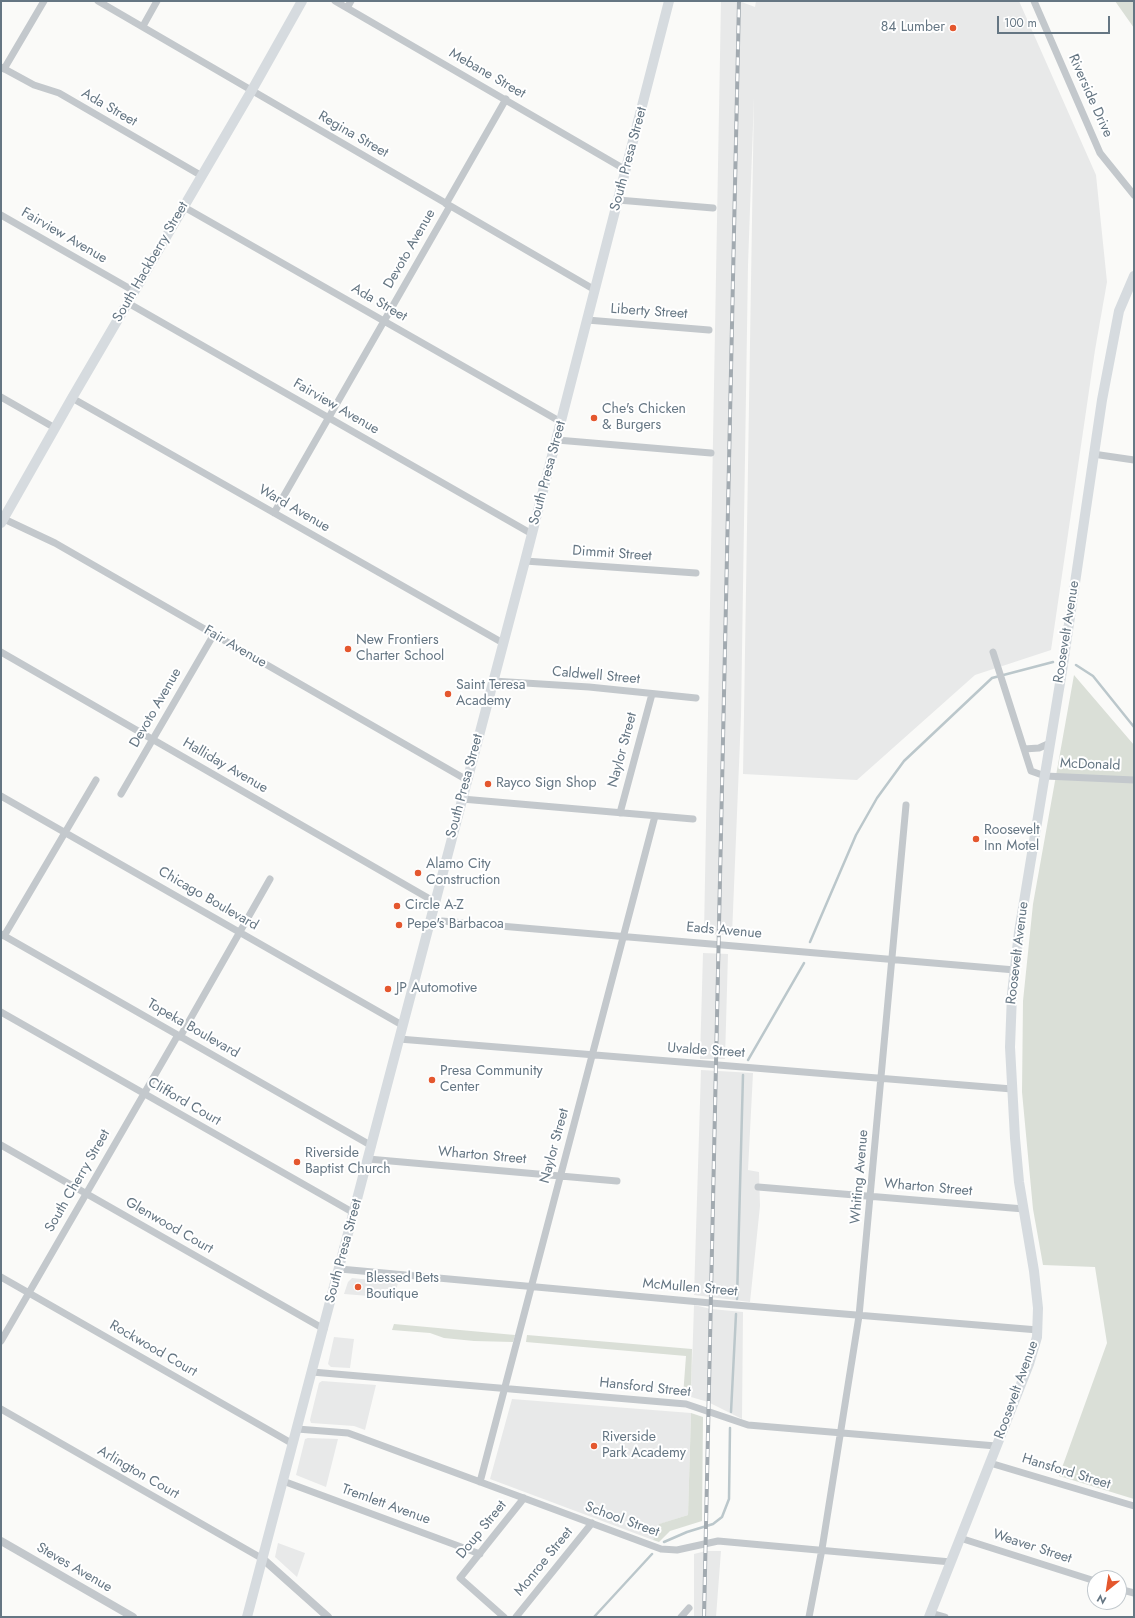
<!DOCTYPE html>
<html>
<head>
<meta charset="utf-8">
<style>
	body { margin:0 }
	#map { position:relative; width:1135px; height:1618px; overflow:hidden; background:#fafaf8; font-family:Jost,sans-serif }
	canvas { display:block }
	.frame { position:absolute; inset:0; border:2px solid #657683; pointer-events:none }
	.north { position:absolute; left:1087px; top:1570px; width:40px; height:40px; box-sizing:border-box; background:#fff; border:1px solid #c1c8cd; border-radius:50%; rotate:210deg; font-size:11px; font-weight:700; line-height:16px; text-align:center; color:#657683 }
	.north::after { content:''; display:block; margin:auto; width:14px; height:18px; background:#e4572e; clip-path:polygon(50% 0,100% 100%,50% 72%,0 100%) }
	.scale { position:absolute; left:997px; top:16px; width:113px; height:18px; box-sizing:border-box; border:2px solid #657683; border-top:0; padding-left:5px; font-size:12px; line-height:14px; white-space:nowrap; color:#657683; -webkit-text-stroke:3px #fff; paint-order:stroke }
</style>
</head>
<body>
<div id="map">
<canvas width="1135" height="1618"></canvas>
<div class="frame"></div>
<div class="north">N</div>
<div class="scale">100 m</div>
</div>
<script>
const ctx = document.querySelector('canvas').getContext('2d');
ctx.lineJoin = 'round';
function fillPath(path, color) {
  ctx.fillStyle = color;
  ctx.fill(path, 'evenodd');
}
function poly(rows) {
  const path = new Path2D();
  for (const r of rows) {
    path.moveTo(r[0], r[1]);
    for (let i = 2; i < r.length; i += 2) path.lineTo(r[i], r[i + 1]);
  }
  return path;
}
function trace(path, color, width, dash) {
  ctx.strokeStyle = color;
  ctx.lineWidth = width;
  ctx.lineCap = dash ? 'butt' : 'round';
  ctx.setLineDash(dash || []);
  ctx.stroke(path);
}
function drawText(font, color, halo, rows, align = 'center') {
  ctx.font = font + ' Jost,sans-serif';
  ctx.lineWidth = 4;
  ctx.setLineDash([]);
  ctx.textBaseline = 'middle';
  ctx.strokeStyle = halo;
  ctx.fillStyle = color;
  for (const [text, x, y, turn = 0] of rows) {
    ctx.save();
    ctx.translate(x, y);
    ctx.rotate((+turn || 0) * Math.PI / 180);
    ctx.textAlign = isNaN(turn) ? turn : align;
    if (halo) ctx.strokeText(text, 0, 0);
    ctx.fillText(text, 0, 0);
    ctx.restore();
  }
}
fillPath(poly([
	[721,1,739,1,755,7,756,1,1019,1,1096,175,1107,282,1095,350,1051,650,975,675,857,780,743,774,754,97,748,265,741,716,732,935,704,934],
	[703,953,728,954,725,1059,700,1059],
	[701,1070,753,1073,748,1170,759,1172,760,1206,750,1302,694,1295],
	[352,1278,398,1283,394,1298,344,1294,348,1282],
	[694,1305,711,1309,743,1312,742,1419,708,1402,691,1397],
	[334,1337,354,1339,350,1368,331,1367,328,1364],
	[322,1381,376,1385,365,1430,354,1426,311,1423,310,1420,319,1383],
	[512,1399,691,1413,688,1515,660,1524,653,1540,490,1479],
	[308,1438,338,1439,326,1487,296,1475,305,1439],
	[278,1543,305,1553,297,1577,275,1557],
	[706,1551,721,1551,716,1617,694,1617,694,1554]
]), '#e8e9e9');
fillPath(poly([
	[1115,1,1134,1,1134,28],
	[1074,675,1134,745,1134,1499,1059,1476,1107,1343,1095,1267,1043,1265,1033,1209,1022,1092,1023,1001,1033,904],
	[394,1324,515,1335,513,1342,474,1341,444,1338,430,1333,392,1330],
	[527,1335,692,1349,691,1397,683,1396,686,1356,526,1342],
	[691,1413,703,1417,702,1521,670,1531,659,1542,653,1540,659,1524,688,1515]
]), '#dadfd7');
trace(poly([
	[1076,665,1093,676,1134,727],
	[810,942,856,835,877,798,904,761,992,678,1053,662],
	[748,1060,804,963],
	[737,1299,743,1075],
	[731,1412,736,1314],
	[664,1542,687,1532,713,1524,722,1517,729,1499,730,1428],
	[594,1617,652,1554]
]), '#bbc7cb', 2.5);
trace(poly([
	[98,1,595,290],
	[335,1,626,170],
	[1034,1,1100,153,1134,195],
	[347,8,351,1],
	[143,26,157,1],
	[1,67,34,85,59,93,202,176],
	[4,69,44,1],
	[618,200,713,208],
	[446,204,506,99],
	[184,207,561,422],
	[1,215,134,291],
	[128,303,532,534],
	[587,320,709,330],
	[1,397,55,428],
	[72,398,503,643],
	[557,440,711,453],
	[1093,454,1134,460],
	[274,513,450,206],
	[4,519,55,543,467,780],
	[525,561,696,573],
	[1,652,435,902],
	[993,652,1031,771,1045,776,1134,780],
	[493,681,589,687,696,698],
	[1024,749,1039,748,1050,743],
	[121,794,214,634],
	[1,796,402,1025],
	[462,799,693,819],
	[620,813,652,694],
	[430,920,1015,970],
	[1,934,372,1146],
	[4,936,96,780],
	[1,1012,354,1213],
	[180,1037,270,879],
	[399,1039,1012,1089],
	[1,1145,324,1329],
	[368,1159,617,1181],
	[758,1187,1024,1209],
	[340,1269,711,1303,1038,1330],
	[1,1277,293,1444],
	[1,1341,178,1035],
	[312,1372,686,1404,748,1425,996,1446],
	[1,1409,263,1559],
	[297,1429,348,1433,359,1437,661,1549,677,1550,718,1541,951,1562],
	[990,1463,1134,1506],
	[283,1481,480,1554],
	[480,1482,655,816],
	[960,1538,1095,1581],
	[1119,1589,1134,1593],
	[931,1613,945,1617],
	[504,1617,460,1578,524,1498],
	[516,1617,592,1523],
	[681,1617,689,1608],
	[809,1617,822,1549,859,1316,906,805]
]), '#c3c8cc', 7);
trace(poly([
	[1,1541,133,1617],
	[263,1559,328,1617]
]), '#c3c8cc', 8);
trace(poly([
	[1,523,72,398,252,90,302,1],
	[247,1617,525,561,669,1],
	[929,1617,1029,1364,1037,1337,1038,1308,1034,1271,1019,1182,1015,1138,1010,1047,1012,994,1019,932,1062,671,1102,400,1119,311,1134,276]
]), '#d6dbdf', 10);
const rail = poly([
	[704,1617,739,1]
]);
trace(rail, '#a2aab0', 4);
trace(rail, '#fff', 2.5, [8]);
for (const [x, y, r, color] of [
	[953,28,4,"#e4572e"],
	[594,418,4,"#e4572e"],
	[348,649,4,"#e4572e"],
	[448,694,4,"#e4572e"],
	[488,784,4,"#e4572e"],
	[976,839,4,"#e4572e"],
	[418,873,4,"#e4572e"],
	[397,906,4,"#e4572e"],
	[399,925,4,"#e4572e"],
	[388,989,4,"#e4572e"],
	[432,1080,4,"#e4572e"],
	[297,1162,4,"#e4572e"],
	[358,1287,4,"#e4572e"],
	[594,1446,4,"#e4572e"]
]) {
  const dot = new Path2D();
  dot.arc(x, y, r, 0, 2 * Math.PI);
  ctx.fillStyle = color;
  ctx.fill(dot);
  trace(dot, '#fff', 1.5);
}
drawText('14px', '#657683', '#fff', [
	["84 Lumber",945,28,"right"],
	["Che's Chicken",602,410],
	["& Burgers",602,426],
	["New Frontiers",356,641],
	["Charter School",356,657],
	["Saint Teresa",456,686],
	["Academy",456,702],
	["Rayco Sign Shop",496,784],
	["Roosevelt",984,831],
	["Inn Motel",984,847],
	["Alamo City",426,865],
	["Construction",426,881],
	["Circle A-Z",405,906],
	["Pepe's Barbacoa",407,925],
	["JP Automotive",396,989],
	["Presa Community",440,1072],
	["Center",440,1088],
	["Riverside",305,1154],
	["Baptist Church",305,1170],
	["Blessed Bets",366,1279],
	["Boutique",366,1295],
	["Riverside",602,1438],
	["Park Academy",602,1454]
], 'left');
drawText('14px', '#657683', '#fff', [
	["Mebane Street",487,74,30],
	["Riverside Drive",1090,96,66],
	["Ada Street",109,108,30],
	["Regina Street",353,135,30],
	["South Presa Street",629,159,-75],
	["Fairview Avenue",64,236,30],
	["Devoto Avenue",410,249,-60],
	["South Hackberry Street",151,262,-60],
	["Ada Street",379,303,30],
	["Liberty Street",649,312,4],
	["Fairview Avenue",336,407,30],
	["South Presa Street",548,473,-75],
	["Ward Avenue",294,509,30],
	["Dimmit Street",612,554,4],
	["Roosevelt Avenue",1067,632,-81],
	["Fair Avenue",235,647,30],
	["Caldwell Street",596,676,5],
	["Devoto Avenue",156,708,-60],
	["Naylor Street",623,750,-75],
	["McDonald",1090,765,2],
	["Halliday Avenue",225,766,30],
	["South Presa Street",465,786,-75],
	["Chicago Boulevard",208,899,30],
	["Eads Avenue",724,931,5],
	["Roosevelt Avenue",1018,953,-83],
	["Topeka Boulevard",193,1029,30],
	["Uvalde Street",706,1051,4],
	["Clifford Court",184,1102,30],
	["Naylor Street",555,1146,-75],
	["Wharton Street",482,1156,5],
	["Whiting Avenue",860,1177,-85],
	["South Cherry Street",78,1181,-60],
	["Wharton Street",928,1188,5],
	["Glenwood Court",169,1226,30],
	["South Presa Street",344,1251,-75],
	["McMullen Street",690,1288,5],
	["Rockwood Court",153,1349,30],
	["Hansford Street",645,1388,6],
	["Roosevelt Avenue",1017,1390,-70],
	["Hansford Street",1066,1472,17],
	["Arlington Court",138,1473,30],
	["Tremlett Avenue",386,1505,20],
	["School Street",622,1520,20],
	["Doup Street",482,1530,-51],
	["Weaver Street",1032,1547,18],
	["Monroe Street",544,1562,-51],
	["Steves Avenue",74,1568,30]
]);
</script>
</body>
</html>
